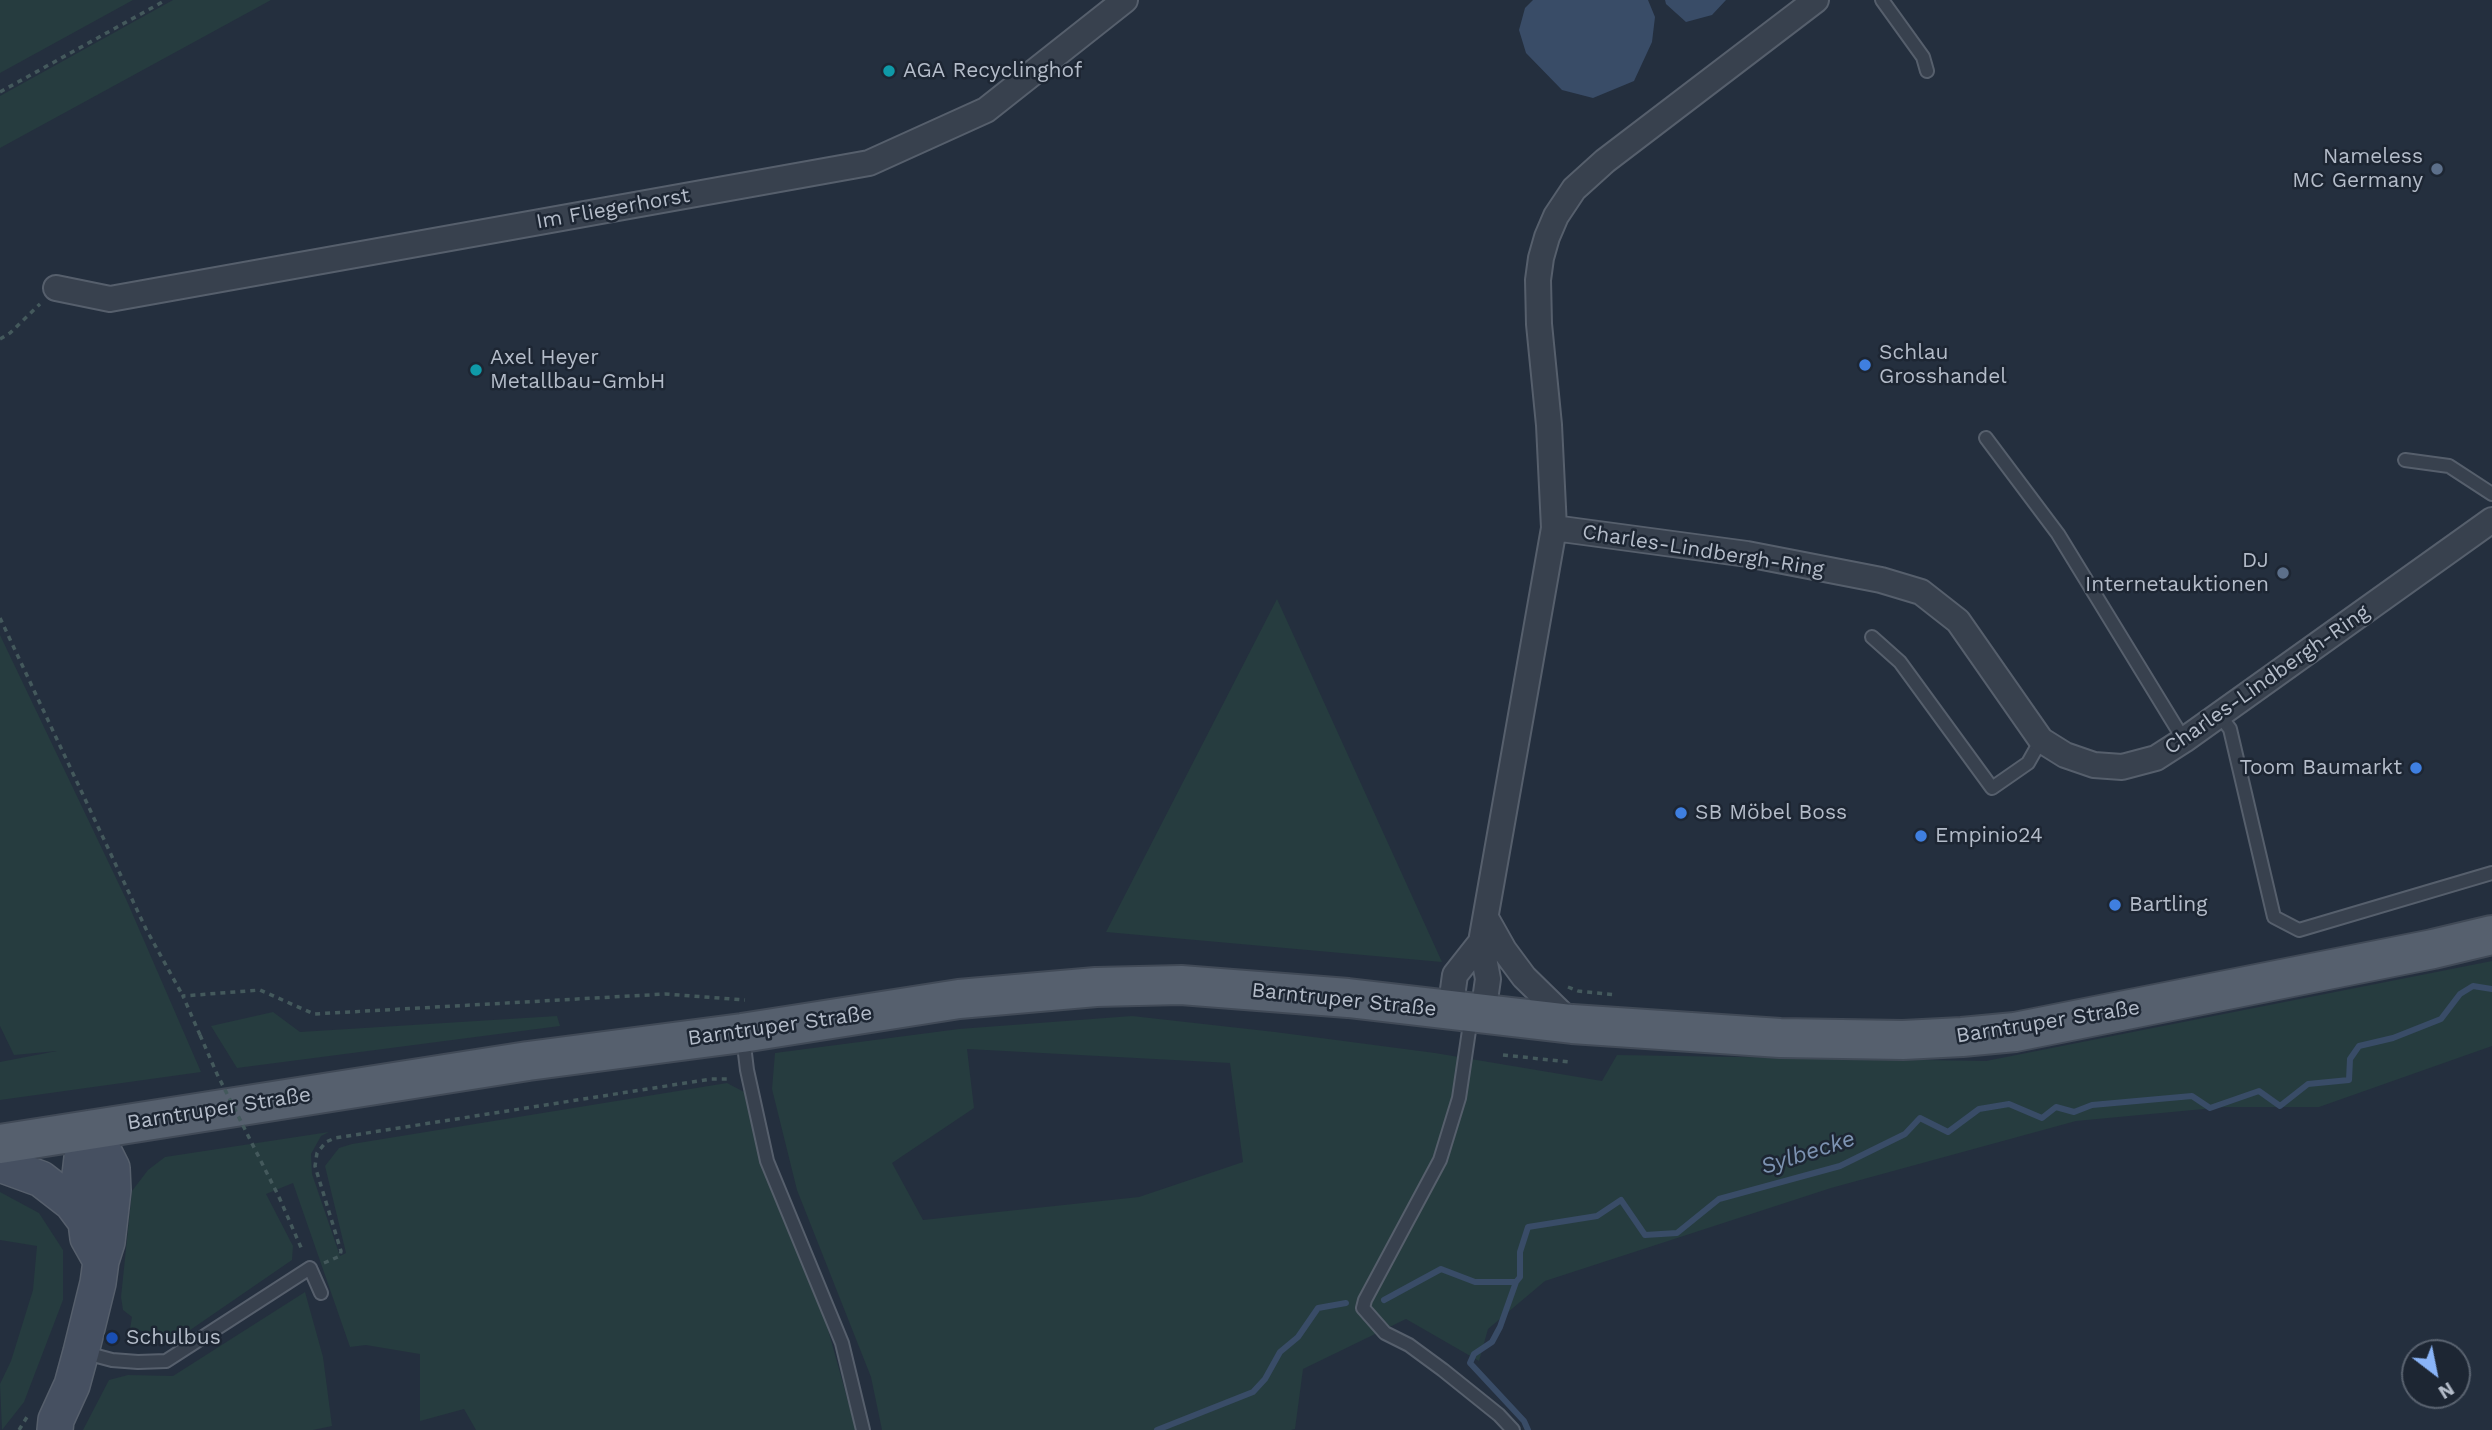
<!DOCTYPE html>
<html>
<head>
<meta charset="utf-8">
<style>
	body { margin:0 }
	#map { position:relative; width:2492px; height:1430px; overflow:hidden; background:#242f3e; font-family:"Work Sans",sans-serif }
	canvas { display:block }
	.north { position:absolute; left:2401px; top:1339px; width:70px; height:70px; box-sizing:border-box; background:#1d2633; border:2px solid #59626f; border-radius:50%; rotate:148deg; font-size:19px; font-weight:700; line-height:28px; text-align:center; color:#b4bcc9 }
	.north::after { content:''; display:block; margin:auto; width:24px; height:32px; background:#8ab4f8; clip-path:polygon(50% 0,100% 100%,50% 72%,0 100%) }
</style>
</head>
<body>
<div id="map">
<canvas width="2492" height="1430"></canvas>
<div class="north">N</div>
</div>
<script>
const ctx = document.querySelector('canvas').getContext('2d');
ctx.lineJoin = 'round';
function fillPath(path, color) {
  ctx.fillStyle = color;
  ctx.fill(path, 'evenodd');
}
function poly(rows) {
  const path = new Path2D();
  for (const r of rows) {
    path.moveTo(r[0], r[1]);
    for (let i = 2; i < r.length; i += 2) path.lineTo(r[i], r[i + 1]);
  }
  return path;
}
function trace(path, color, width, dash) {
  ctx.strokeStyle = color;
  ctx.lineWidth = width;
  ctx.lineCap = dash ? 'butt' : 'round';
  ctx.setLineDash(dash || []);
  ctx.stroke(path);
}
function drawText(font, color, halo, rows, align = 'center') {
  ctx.font = font + ' "Work Sans",sans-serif';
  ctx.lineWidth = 5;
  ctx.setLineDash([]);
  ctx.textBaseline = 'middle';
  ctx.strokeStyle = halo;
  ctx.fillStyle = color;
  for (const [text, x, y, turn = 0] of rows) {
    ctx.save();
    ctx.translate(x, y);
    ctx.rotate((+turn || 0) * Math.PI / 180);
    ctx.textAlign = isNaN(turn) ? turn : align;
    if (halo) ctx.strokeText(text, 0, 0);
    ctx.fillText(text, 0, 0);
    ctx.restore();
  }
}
fillPath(poly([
	[0,0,133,0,0,73],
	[173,0,271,0,0,148,0,96],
	[1277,599,1442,962,1106,932],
	[0,635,126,899,201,1072,0,1100,0,1062,57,1051,14,1055,0,1026],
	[2492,961,2492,1046,2319,1107,2225,1107,2076,1121,1831,1188,1545,1281,1488,1329,1479,1361,1406,1319,1303,1369,1295,1429,1291,1430,882,1430,871,1377,797,1190,772,1089,775,1053,959,1029,1132,1016,1275,1032,1435,1053,1602,1081,1617,1055,1986,1061],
	[967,1049,1230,1063,1243,1162,1139,1197,923,1220,892,1163,974,1108],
	[273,1012,300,1032,557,1016,560,1026,237,1068,211,1026],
	[727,1083,746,1093,767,1180,822,1308,856,1430,476,1430,464,1409,420,1421,420,1354,366,1345,350,1347,293,1183,266,1194,293,1246,292,1260,180,1337,130,1329,132,1317,123,1310,121,1297,132,1191,148,1170,165,1157,329,1132,321,1136,311,1154,312,1174,340,1256,346,1253,325,1166,339,1148,352,1144],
	[0,1192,39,1213,63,1250,63,1300,24,1402,2,1430,0,1384,11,1361,33,1290,37,1246,0,1240],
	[305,1292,323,1357,332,1426,313,1430,83,1430,109,1380,128,1375,173,1376]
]), '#263c3f');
fillPath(poly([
	[1533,0,1648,0,1655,17,1652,42,1634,81,1593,98,1562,90,1526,53,1519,30,1525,8],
	[1665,0,1726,0,1712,15,1686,22,1666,4]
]), '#394c67');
trace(poly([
	[1516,1282,1500,1327,1492,1342,1474,1354,1470,1363,1524,1421,1528,1430],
	[1384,1300,1441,1269,1475,1282,1516,1282,1520,1277,1520,1252,1528,1227,1597,1216,1621,1200,1645,1235,1677,1233,1719,1199,1840,1166,1905,1134,1920,1118,1948,1132,1979,1109,2009,1104,2042,1118,2056,1107,2074,1112,2092,1105,2192,1096,2210,1108,2259,1091,2280,1106,2308,1084,2349,1080,2350,1059,2359,1046,2393,1038,2441,1019,2460,994,2473,986,2492,989],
	[1157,1430,1253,1392,1265,1379,1280,1352,1298,1337,1318,1308,1346,1303]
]), '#394c67', 6);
const service = poly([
	[1882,0,1923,57,1927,71],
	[1986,438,2058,534,2184,740],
	[2405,460,2449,466,2492,494],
	[1872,637,1900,662,1992,788,2028,763,2041,740],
	[2220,716,2230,729,2274,917,2299,930,2492,873],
	[1471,1017,1459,1098,1440,1160,1365,1300,1363,1308,1385,1333,1409,1345,1443,1370,1499,1415,1513,1430],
	[743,1037,747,1070,767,1161,842,1343,863,1430],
	[82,1352,112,1360,138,1362,166,1361,310,1268,321,1293]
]);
const minor = poly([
	[56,288,110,299,869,163,986,110,1125,0],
	[1554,528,1747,554,1881,580,1921,592,1958,621,2041,740,2065,755,2094,765,2122,767,2156,758,2184,740,2492,520],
	[1486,918,1504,950,1524,977,1572,1024],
	[1450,1011,1455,975,1481,942],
	[1483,1014,1488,979,1481,942,1554,528,1549,425,1539,324,1538,280,1541,258,1547,237,1556,216,1574,189,1605,161,1816,0]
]);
const secondary = poly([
	[92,1128,83,1149,80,1175,88,1238,101,1261],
	[0,1164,41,1179,72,1203,84,1219],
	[55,1430,56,1420,72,1385,81,1352,98,1283,101,1261,107,1242,113,1190,112,1168,92,1128]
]);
const primary = poly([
	[0,1144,528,1061,742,1033,959,999,1096,987,1181,985,1348,998,1572,1024,1780,1038,1903,1040,1962,1037,2015,1032,2433,949,2492,935]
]);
trace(service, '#565f6c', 16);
trace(minor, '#565f6c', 28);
trace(secondary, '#565f6c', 38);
trace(primary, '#414a57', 42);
trace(poly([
	[0,92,166,0],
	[0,339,10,333,40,304],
	[0,618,146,929,183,996],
	[1568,987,1578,991,1616,995],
	[200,1035,183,996,260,990,314,1014,665,994,745,1000],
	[1503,1055,1570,1062],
	[279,1197,303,1252],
	[324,1263,340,1256,341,1251,315,1166,317,1153,326,1142,335,1138,711,1079,731,1079],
	[19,1430,27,1417]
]), '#44595c', 3.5, [5, 5]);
trace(service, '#38414e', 12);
trace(minor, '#38414e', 24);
trace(secondary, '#465061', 35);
trace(primary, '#56606e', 38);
trace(poly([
	[200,1035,217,1074,279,1197]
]), '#44595c', 3.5, [5, 5]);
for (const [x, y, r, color] of [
	[889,71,7,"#0f9aa8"],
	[2437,169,7,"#5c6f8a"],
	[1865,365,7,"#3f7fe0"],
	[476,370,7,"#0f9aa8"],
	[2283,573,7,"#5c6f8a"],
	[2416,768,7,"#3f7fe0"],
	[1681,813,7,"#3f7fe0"],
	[1921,836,7,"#3f7fe0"],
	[2115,905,7,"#3f7fe0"],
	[112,1338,7,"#1a4fb4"]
]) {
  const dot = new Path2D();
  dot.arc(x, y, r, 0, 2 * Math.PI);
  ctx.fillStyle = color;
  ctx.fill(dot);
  trace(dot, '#1d2633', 2.5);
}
drawText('21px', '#b4bcc9', '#1d2633', [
	["AGA Recyclinghof",903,71],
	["Nameless",2423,157,"right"],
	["MC Germany",2423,181,"right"],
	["Schlau",1879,353],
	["Grosshandel",1879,377],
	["Axel Heyer",490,358],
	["Metallbau-GmbH",490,382],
	["DJ",2269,561,"right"],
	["Internetauktionen",2269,585,"right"],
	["Toom Baumarkt",2402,768,"right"],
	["SB Möbel Boss",1695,813],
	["Empinio24",1935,836],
	["Bartling",2129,905],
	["Schulbus",126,1338]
], 'left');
drawText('21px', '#b4bcc9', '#1d2633', [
	["Im Fliegerhorst",613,209,-10],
	["Charles-Lindbergh-Ring",1703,551,9],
	["Charles-Lindbergh-Ring",2267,680,-35],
	["Barntruper Straße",1344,1000,6],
	["Barntruper Straße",2048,1022,-9],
	["Barntruper Straße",780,1026,-8],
	["Barntruper Straße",219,1109,-9]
]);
drawText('italic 23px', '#7c92b1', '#1d2633', [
	["Sylbecke",1808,1153,-18]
]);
</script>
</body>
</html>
